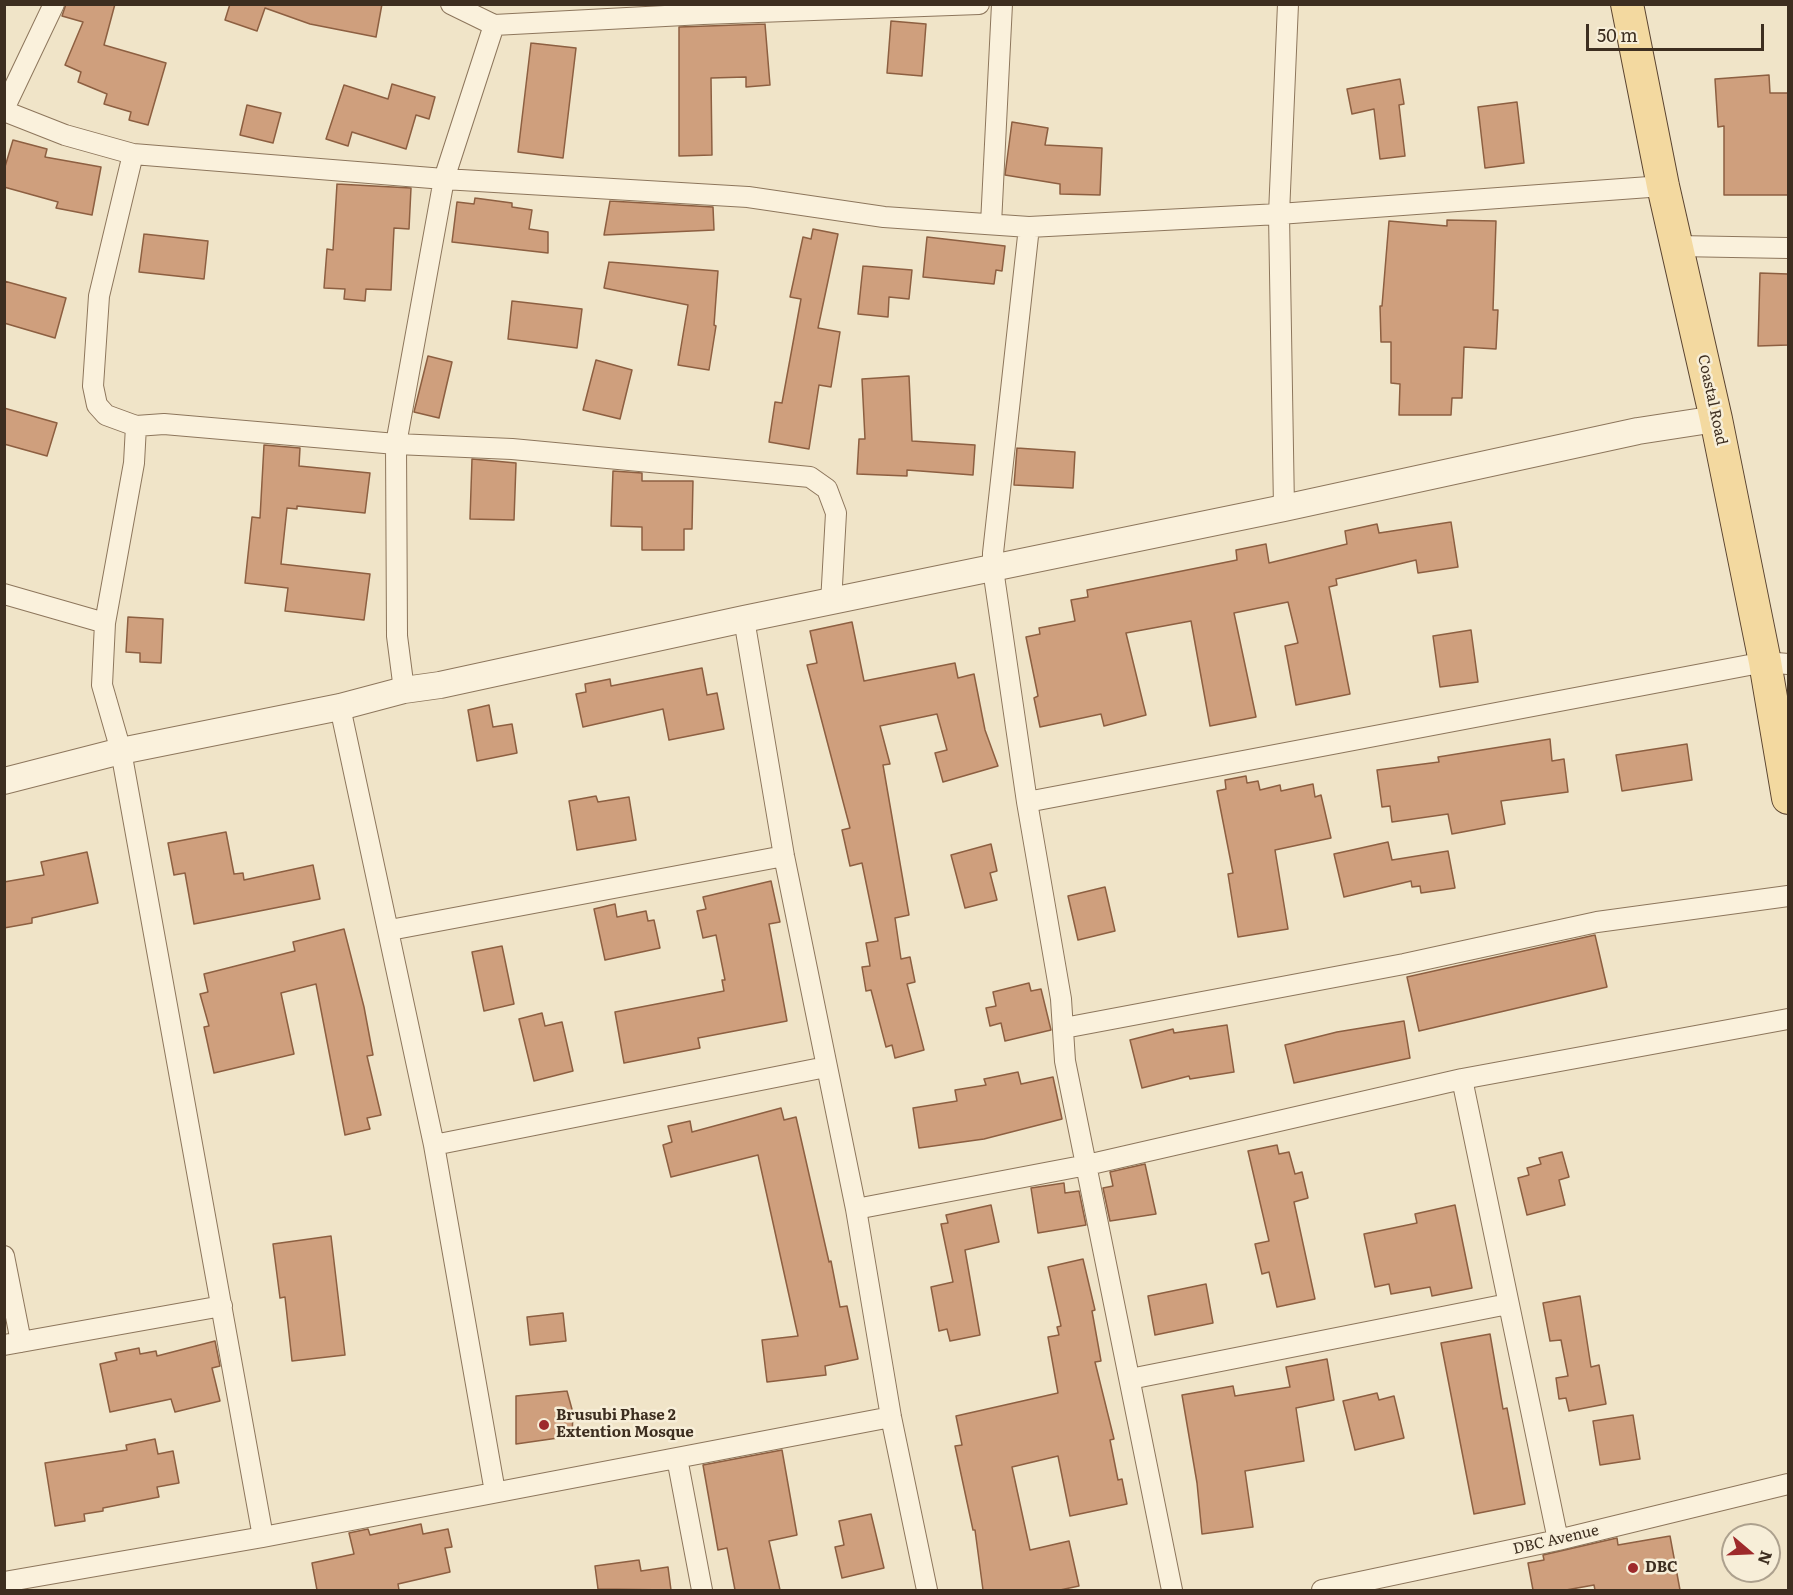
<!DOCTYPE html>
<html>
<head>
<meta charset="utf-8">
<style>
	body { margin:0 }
	#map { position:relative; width:1793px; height:1595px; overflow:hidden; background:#f0e4c8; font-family:Literata,serif }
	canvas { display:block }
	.frame { position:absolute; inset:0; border:6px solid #3d2e20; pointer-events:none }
	.north { position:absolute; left:1721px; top:1523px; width:60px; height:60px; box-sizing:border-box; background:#f7eed8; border:2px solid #ada18e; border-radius:50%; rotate:109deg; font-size:16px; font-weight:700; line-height:24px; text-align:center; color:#3d2e20 }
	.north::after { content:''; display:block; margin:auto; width:21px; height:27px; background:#9e2a2b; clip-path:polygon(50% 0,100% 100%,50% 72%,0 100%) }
	.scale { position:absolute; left:1586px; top:24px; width:178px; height:27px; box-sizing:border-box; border:3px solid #3d2e20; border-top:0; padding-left:8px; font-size:18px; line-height:21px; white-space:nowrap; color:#3d2e20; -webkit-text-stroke:4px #f7eed8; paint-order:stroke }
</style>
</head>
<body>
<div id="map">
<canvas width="1793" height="1595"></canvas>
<div class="frame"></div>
<div class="north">N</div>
<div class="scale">50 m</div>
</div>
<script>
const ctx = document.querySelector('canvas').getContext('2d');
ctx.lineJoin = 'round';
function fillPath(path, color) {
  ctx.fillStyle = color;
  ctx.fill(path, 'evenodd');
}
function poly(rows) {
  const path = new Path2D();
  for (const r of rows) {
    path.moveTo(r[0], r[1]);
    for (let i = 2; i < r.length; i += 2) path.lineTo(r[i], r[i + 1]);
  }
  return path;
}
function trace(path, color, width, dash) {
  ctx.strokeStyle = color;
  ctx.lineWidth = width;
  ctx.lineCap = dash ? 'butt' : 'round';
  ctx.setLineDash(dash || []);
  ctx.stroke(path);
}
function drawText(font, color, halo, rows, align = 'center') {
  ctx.font = font + ' Literata,serif';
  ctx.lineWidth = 5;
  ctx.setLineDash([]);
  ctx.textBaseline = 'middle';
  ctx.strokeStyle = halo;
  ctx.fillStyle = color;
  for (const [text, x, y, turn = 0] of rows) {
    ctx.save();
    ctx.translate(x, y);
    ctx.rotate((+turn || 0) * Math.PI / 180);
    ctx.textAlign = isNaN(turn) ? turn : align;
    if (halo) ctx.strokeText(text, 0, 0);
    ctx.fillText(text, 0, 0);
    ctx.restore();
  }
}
const building = poly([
	[66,4,115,4,104,45,166,63,148,125,129,120,131,112,104,104,107,94,78,82,81,72,65,65,83,22,62,16,66,4],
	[230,4,382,4,376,37,310,24,265,8,257,31,225,20,230,4],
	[891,21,926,24,922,76,887,73,891,21],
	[765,24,770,85,746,87,746,77,711,78,712,155,679,156,679,27,765,24],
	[531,43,576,48,563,158,518,152,531,43],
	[1769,75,1770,93,1788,93,1788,195,1724,195,1724,126,1718,127,1715,79,1769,75],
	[1400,79,1404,104,1399,105,1405,156,1380,159,1374,109,1352,114,1347,89,1400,79],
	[392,84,435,97,429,119,416,115,406,149,352,132,348,146,326,139,344,85,388,99,392,84],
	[1517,102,1524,163,1485,168,1478,107,1517,102],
	[247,105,281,113,273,143,240,135,247,105],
	[1012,122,1048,128,1045,145,1102,148,1100,195,1060,194,1060,184,1005,175,1012,122],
	[13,140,47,149,45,157,101,167,92,215,56,208,58,202,4,187,4,170,13,140],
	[337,184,411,188,409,229,394,228,391,290,366,289,365,301,344,299,345,289,324,288,327,249,333,250,337,184],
	[475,198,512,203,512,207,532,210,529,229,548,232,548,253,452,242,457,202,474,204,475,198],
	[610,201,713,207,714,230,604,235,610,201],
	[1447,220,1496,221,1493,310,1498,310,1496,349,1464,347,1462,398,1452,398,1451,415,1399,415,1400,384,1391,383,1391,342,1381,342,1380,306,1382,306,1389,221,1447,226,1447,220],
	[813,229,838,234,818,328,840,332,831,387,819,385,809,449,769,442,775,402,782,403,801,299,790,297,803,237,811,239,813,229],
	[144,234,208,241,204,279,139,272,144,234],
	[927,237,1005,246,1002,271,996,270,994,284,923,277,927,237],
	[609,262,718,271,714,325,716,326,709,370,678,365,688,305,604,288,609,262],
	[863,266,912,270,909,299,889,297,888,317,858,314,863,266],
	[1760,273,1788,274,1788,345,1758,346,1760,273],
	[4,281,66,298,55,338,4,323,4,281],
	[512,301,582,309,577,348,508,339,512,301],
	[428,356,452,362,439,418,414,412,428,356],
	[596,360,632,370,620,419,583,410,596,360],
	[909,376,912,441,975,445,973,475,907,470,907,476,857,474,859,439,865,439,862,379,909,376],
	[4,408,57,423,47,456,4,444,4,408],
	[264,445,300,448,299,466,370,473,365,513,297,506,297,509,287,508,281,564,370,574,364,620,285,611,288,588,245,583,252,517,260,518,264,445],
	[1017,448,1075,452,1073,488,1014,485,1017,448],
	[472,459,516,463,514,520,470,519,472,459],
	[613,471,642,473,642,481,693,481,692,529,684,529,684,550,642,550,642,527,611,526,613,471],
	[1451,522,1458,567,1418,573,1416,560,1336,579,1337,585,1329,587,1350,694,1296,705,1285,646,1298,643,1288,602,1234,613,1256,717,1210,726,1191,621,1126,633,1146,715,1104,726,1101,714,1040,727,1034,698,1038,696,1026,637,1040,634,1039,628,1075,621,1071,600,1088,597,1087,590,1237,560,1236,550,1266,544,1269,563,1347,544,1345,531,1377,524,1379,533,1451,522],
	[128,617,163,619,161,663,140,662,140,653,126,652,128,617],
	[852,622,864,681,955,663,958,678,974,674,985,730,998,766,943,782,935,753,947,750,937,714,880,726,890,764,883,765,909,915,895,918,901,959,910,957,915,982,907,984,924,1050,895,1058,892,1045,886,1047,871,990,866,991,862,967,870,966,866,943,878,941,862,863,850,866,842,830,850,828,807,665,817,663,810,631,852,622],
	[1471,630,1478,682,1440,687,1433,636,1471,630],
	[702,668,707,695,717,693,724,729,669,740,663,709,583,727,576,694,586,692,585,684,610,679,611,686,702,668],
	[489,705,493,727,512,724,517,753,477,761,468,710,489,705],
	[1550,739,1552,761,1564,759,1568,792,1501,801,1505,824,1452,834,1448,814,1392,822,1390,806,1382,807,1377,770,1439,762,1438,757,1550,739],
	[1687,744,1692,780,1622,791,1616,755,1687,744],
	[1246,776,1247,783,1258,781,1260,790,1280,785,1281,791,1313,784,1315,797,1321,795,1331,838,1275,850,1288,929,1238,937,1228,874,1233,873,1217,791,1226,789,1225,780,1246,776],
	[596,796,598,802,629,797,636,840,577,850,569,801,596,796],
	[226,832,234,874,243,873,244,880,313,865,320,899,194,924,185,873,174,875,168,843,226,832],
	[1388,842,1392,860,1448,851,1455,888,1421,893,1420,886,1412,887,1411,881,1344,897,1334,854,1388,842],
	[991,844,997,871,990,873,997,900,965,908,951,855,991,844],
	[87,852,98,903,32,918,32,923,4,928,4,882,44,875,41,862,87,852],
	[771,881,780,922,769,924,787,1021,698,1038,700,1048,624,1063,615,1012,724,991,722,980,725,980,716,935,703,938,697,911,706,909,703,897,771,881],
	[1105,887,1115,931,1078,940,1068,896,1105,887],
	[615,904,617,917,646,911,648,921,654,920,660,948,605,960,594,909,615,904],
	[344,929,364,1007,373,1055,367,1056,381,1115,367,1118,370,1129,345,1135,316,984,281,993,294,1054,214,1073,204,1027,209,1026,200,994,208,992,204,974,295,951,293,942,344,929],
	[1595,935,1607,987,1419,1031,1407,977,1595,935],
	[502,946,514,1004,484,1011,472,952,502,946],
	[1029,983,1031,991,1041,989,1051,1030,1005,1041,1001,1023,990,1026,986,1008,996,1006,993,992,1029,983],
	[542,1013,545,1026,562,1022,573,1071,534,1081,519,1019,542,1013],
	[1404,1021,1410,1058,1294,1083,1285,1045,1337,1032,1404,1021],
	[1227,1025,1234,1072,1190,1079,1189,1076,1142,1088,1130,1040,1173,1029,1174,1033,1227,1025],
	[1018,1072,1021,1084,1053,1077,1062,1119,984,1139,919,1148,913,1108,957,1101,955,1090,986,1085,984,1079,1018,1072],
	[781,1108,784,1120,796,1117,829,1262,831,1261,840,1307,847,1306,858,1359,825,1366,826,1375,767,1382,762,1340,798,1336,758,1155,671,1177,663,1145,672,1142,668,1126,690,1121,692,1132,781,1108],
	[1277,1145,1279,1154,1289,1152,1295,1174,1302,1172,1308,1198,1294,1202,1315,1299,1277,1307,1269,1272,1262,1274,1255,1244,1269,1241,1248,1151,1277,1145],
	[1562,1152,1569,1177,1559,1180,1565,1205,1527,1215,1518,1178,1529,1175,1527,1168,1541,1164,1539,1158,1562,1152],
	[1145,1164,1156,1214,1110,1221,1103,1188,1113,1186,1110,1172,1145,1164],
	[1064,1183,1065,1193,1079,1191,1086,1225,1038,1233,1031,1188,1064,1183],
	[991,1205,999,1242,965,1250,980,1335,950,1341,947,1329,939,1331,931,1287,953,1282,941,1224,948,1223,946,1215,991,1205],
	[1455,1205,1472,1288,1432,1296,1430,1287,1391,1294,1389,1284,1375,1287,1364,1234,1417,1223,1415,1214,1455,1205],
	[331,1236,345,1355,292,1361,285,1297,280,1298,273,1244,331,1236],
	[1083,1259,1095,1310,1092,1311,1101,1361,1095,1362,1114,1439,1110,1440,1118,1480,1122,1479,1127,1504,1070,1516,1058,1456,1012,1467,1030,1550,1069,1541,1079,1586,1060,1590,983,1590,975,1530,973,1530,955,1446,962,1445,956,1416,1058,1393,1048,1337,1059,1335,1057,1327,1061,1326,1048,1267,1083,1259],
	[1206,1284,1213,1323,1155,1335,1148,1296,1206,1284],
	[1580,1296,1591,1367,1599,1365,1606,1404,1569,1411,1566,1398,1559,1399,1556,1378,1568,1376,1561,1340,1550,1341,1543,1303,1580,1296],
	[563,1313,566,1341,530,1345,527,1317,563,1313],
	[1490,1334,1503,1409,1507,1408,1525,1504,1474,1514,1441,1343,1490,1334],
	[215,1341,220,1366,212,1368,220,1401,175,1412,171,1399,110,1412,100,1364,117,1360,115,1353,139,1348,140,1354,156,1351,157,1356,215,1341],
	[1327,1359,1334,1400,1296,1408,1304,1461,1245,1471,1253,1527,1202,1534,1197,1483,1182,1395,1233,1386,1235,1396,1290,1387,1286,1367,1327,1359],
	[567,1391,573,1413,572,1436,516,1444,516,1396,567,1391],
	[1377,1393,1379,1400,1394,1396,1404,1438,1355,1450,1343,1401,1377,1393],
	[1633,1415,1640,1459,1600,1465,1593,1421,1633,1415],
	[155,1439,158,1454,173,1451,179,1483,157,1487,159,1497,103,1508,103,1511,84,1514,85,1521,55,1526,45,1463,127,1450,126,1445,155,1439],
	[782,1450,797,1535,769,1541,780,1590,735,1590,727,1548,718,1550,703,1465,782,1450],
	[871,1514,884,1568,842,1578,835,1547,844,1545,839,1521,871,1514],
	[421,1524,423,1534,448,1529,452,1547,445,1548,450,1572,398,1584,399,1590,317,1590,312,1563,354,1554,349,1533,368,1529,370,1535,421,1524],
	[1670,1536,1680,1590,1595,1590,1594,1585,1566,1590,1533,1590,1528,1563,1544,1560,1543,1555,1617,1538,1618,1545,1670,1536],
	[639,1560,641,1571,668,1567,671,1590,598,1589,595,1566,639,1560]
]);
fillPath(building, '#cf9f7d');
trace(building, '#8d5f41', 1.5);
const minor = poly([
	[451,4,494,25,703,14,979,4],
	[4,109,54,4],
	[4,111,65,135,133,154,444,179,748,197,884,217,1029,227,1279,214,1663,186],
	[133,154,99,296,93,386,97,405,106,415,136,426,134,463,105,623,102,685,121,751,263,1537],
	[991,224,1002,4],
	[1029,227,993,553,993,569,1027,802,1061,999,1065,1061,1172,1590],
	[1677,246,1788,248],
	[136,426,164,424,396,444,512,449,810,477,827,489,836,513,831,603],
	[1284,508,1279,214,1288,4],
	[4,594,105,623],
	[744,619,784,856,856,1209,891,1417,927,1590],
	[404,690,397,636,396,444,444,179,494,25],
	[340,707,434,1145,495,1492],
	[1027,802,1765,662,1788,664],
	[390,930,784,856],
	[1064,1028,1404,964,1597,922,1788,896],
	[1462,1079,1558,1540],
	[434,1145,826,1067],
	[856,1209,1087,1165,1462,1079,1788,1019],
	[4,1256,21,1342],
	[4,1345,222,1306],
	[1130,1379,1508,1304],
	[677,1458,702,1590],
	[4,1582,263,1537,891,1417],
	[1322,1590,1558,1540,1788,1484]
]);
const tertiary = poly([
	[4,781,121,751,340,707,404,690,440,685,744,619,1284,508,1638,431,1716,419]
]);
const primary = poly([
	[1627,4,1663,186,1716,419,1765,662,1788,798]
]);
trace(minor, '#8d765c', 22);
trace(tertiary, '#8d765c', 28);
trace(primary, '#5b4430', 34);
trace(minor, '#faf1dc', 20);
trace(tertiary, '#faf1dc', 26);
trace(primary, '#f3d9a0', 32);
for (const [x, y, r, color] of [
	[544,1425,6,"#9e2a2b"],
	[1633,1568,6,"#9e2a2b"]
]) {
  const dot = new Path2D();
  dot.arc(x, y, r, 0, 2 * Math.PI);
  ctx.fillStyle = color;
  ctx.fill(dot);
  trace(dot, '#f7eed8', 2);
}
drawText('15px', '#3d2e20', '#f7eed8', [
	["Coastal Road",1712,400,78],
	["DBC Avenue",1556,1540,-13]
]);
drawText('bold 15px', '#3d2e20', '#f7eed8', [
	["Brusubi Phase 2",556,1416],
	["Extention Mosque",556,1433],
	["DBC",1645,1568]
], 'left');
</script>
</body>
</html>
